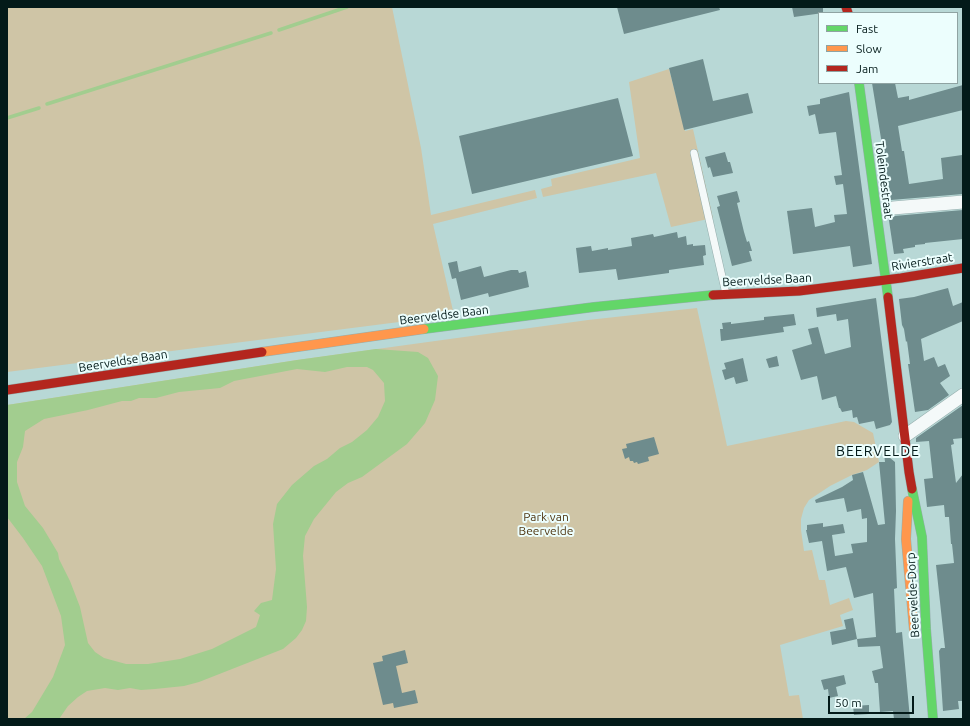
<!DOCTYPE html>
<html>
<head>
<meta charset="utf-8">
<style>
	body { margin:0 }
	#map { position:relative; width:970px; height:726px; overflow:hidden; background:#b8d8d6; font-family:Ubuntu,sans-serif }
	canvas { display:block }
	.frame { position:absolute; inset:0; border:8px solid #031a19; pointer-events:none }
	.legend { position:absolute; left:818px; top:12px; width:140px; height:72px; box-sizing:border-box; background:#ecfefd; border:1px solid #8fa3a2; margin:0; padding:5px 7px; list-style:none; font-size:12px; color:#031a19 }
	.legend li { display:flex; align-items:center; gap:8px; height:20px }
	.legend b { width:20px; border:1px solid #8fa3a2 }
	.scale { position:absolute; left:828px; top:696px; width:86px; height:18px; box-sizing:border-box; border:2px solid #031a19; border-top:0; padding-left:5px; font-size:12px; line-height:14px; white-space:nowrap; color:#031a19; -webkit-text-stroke:3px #ecfefd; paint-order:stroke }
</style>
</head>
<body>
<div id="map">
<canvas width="970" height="726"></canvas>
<div class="frame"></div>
<ul class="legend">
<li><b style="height:5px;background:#63d668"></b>Fast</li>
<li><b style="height:5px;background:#ff974d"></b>Slow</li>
<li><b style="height:5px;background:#b3261e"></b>Jam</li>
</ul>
<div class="scale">50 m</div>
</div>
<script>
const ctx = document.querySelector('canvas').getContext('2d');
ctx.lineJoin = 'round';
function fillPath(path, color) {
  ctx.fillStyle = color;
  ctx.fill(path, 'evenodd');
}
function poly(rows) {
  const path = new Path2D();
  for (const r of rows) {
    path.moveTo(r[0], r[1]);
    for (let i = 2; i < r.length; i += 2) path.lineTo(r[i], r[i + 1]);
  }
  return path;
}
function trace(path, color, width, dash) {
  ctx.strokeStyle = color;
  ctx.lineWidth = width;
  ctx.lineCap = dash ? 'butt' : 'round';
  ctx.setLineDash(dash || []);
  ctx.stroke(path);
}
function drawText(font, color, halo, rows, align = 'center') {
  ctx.font = font + ' Ubuntu,sans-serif';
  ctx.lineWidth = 4;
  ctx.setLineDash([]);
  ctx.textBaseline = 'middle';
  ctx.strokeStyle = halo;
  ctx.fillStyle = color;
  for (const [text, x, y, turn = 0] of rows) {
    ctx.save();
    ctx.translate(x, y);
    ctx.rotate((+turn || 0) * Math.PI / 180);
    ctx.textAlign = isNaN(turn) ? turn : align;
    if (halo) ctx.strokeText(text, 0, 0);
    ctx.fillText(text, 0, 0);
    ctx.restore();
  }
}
fillPath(poly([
	[7,7,392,7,421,148,431,215,535,190,537,198,433,224,454,315,7,372],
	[669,69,685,131,693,129,713,218,671,227,656,173,543,197,541,189,552,186,551,179,640,158,629,82],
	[697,308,727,446,846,421,854,422,873,433,879,462,867,470,852,475,830,486,809,500,804,508,801,519,801,530,804,551,812,550,819,580,825,580,830,605,849,598,853,610,840,615,843,626,780,645,789,696,799,695,803,719,7,719,7,405,297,360,588,320]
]), '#cfc5a6');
fillPath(poly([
	[376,349,418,352,428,358,438,376,435,400,425,423,407,444,362,477,348,483,336,492,314,519,305,536,303,556,307,607,306,621,302,630,296,638,283,649,199,682,184,686,155,689,141,690,130,688,118,690,105,688,87,691,78,697,68,706,59,719,24,719,32,712,53,677,65,645,61,616,42,566,23,538,7,517,7,405,297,360],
	[347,367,367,367,373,370,384,383,385,401,378,417,367,430,352,442,340,448,327,459,314,466,292,485,277,504,273,524,276,569,272,600,261,603,254,611,260,615,256,627,212,649,180,659,148,664,126,664,104,658,95,652,88,643,80,607,70,581,59,559,58,553,43,528,25,506,17,482,17,462,23,447,25,431,44,419,88,410,122,401,131,401,139,398,156,398,179,392,220,388,234,381,297,369,325,372]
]), '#a2cd8f');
trace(poly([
	[279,30,347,7],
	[47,104,271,33],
	[7,118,39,108]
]), '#a2cd8f', 3.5);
fillPath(poly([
	[617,7,719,7,720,10,624,34],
	[792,7,823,7,823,13,794,17],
	[703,59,713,101,748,93,753,113,684,130,669,68],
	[872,83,895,83,898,98,909,96,909,100,963,85,963,110,898,126,902,151,904,151,909,184,943,179,941,158,962,155,963,194,891,200],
	[849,92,872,264,853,267,850,246,793,254,787,211,812,208,815,227,835,222,834,215,847,214,843,184,836,185,834,176,842,175,836,132,819,134,815,114,809,116,807,106,820,104,820,99],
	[618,98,633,156,472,194,459,136],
	[725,152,728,162,730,162,733,173,713,177,710,167,708,168,705,157],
	[737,191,740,202,737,203,744,232,747,242,749,241,752,251,749,251,752,261,732,266,717,207,720,206,717,196],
	[963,210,963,239,925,243,925,244,915,245,915,247,903,249,904,253,894,254,888,214,894,216],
	[677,232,678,238,686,236,687,245,693,244,693,246,705,245,706,255,703,256,704,265,669,270,669,273,618,280,616,269,579,273,576,248,591,246,592,251,608,248,608,250,632,246,631,238,653,234,654,237],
	[457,261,459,272,481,266,484,277,511,270,518,270,519,273,526,271,529,287,489,297,488,293,461,300,456,278,452,279,448,263],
	[948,288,953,306,963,302,963,321,921,339,924,361,934,357,938,367,945,364,950,376,940,383,949,395,928,410,915,412,908,364,910,364,907,341,906,342,904,329,902,325,899,299,914,297],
	[876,298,892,422,890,425,876,429,874,421,859,424,857,417,853,418,852,410,842,412,840,408,839,408,836,396,822,400,817,376,801,380,792,350,812,344,808,329,818,327,825,354,851,347,848,319,837,321,836,314,817,317,816,308],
	[794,314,796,325,783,327,784,332,721,341,720,329,723,329,722,323,731,322,731,324,764,320,764,317],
	[777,356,779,366,769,368,766,359],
	[743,358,748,381,736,384,734,377,725,380,722,370,726,369,724,363],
	[963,405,963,438,953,439,954,444,951,445,956,483,963,474,963,701,958,701,959,709,943,711,939,651,941,648,945,648,936,565,954,563,952,544,951,544,949,517,945,517,944,505,927,507,924,479,933,478,929,441,916,442,916,438],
	[654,437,659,454,648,457,649,461,638,464,637,462,634,463,633,461,630,461,629,457,625,459,622,449,627,448,626,444],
	[884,453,895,462,896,511,895,539,897,588,894,589,896,633,902,632,910,719,894,719,893,711,880,712,878,683,875,683,872,671,883,668,880,646,858,647,857,639,876,637,873,593,854,598,846,567,827,571,822,541,809,543,806,530,807,530,807,525,823,523,823,527,843,524,845,533,832,535,835,556,853,553,851,544,867,542,867,518,862,519,861,509,847,512,844,498,816,503,815,500,842,487,853,480,852,475,863,472,878,525,885,524,879,462,885,462],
	[853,618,857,639,832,645,830,632,846,629,844,620],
	[405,650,408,663,396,666,402,693,415,690,418,703,394,708,393,703,383,705,373,663,383,661,382,656],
	[844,675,846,684,836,687,838,696,829,698,828,689,824,690,821,680],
	[869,705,869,714,854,715,853,706]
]), '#6e8c8d');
const lane = poly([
	[694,153,726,294]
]);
const street = poly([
	[893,208,963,202],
	[905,436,963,395]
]);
const fast = poly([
	[859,83,888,297],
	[424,329,594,307,713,295],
	[912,489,922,537,926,629,933,719]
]);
const slow = poly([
	[262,352,424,329],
	[908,501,906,539,914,630]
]);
const jam = poly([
	[846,7,848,13],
	[713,295,799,291,901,278,963,268],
	[888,297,909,472,912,489],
	[7,390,262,352]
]);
trace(lane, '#95aead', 8);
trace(street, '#95aead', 14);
trace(fast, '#95aead', 10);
trace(slow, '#95aead', 10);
trace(jam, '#95aead', 10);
trace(lane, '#f4f9f9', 7);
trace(street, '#f4f9f9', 13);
trace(fast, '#63d668', 9);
trace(slow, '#ff974d', 9);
trace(jam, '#b3261e', 9);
drawText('12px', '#031a19', '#ecfefd', [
	["Toleindestraat",884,180,83],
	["Rivierstraat",922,262,-9],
	["Beerveldse Baan",767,280,-3],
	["Beerveldse Baan",444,315,-7],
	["Beerveldse Baan",123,361,-9],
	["Beervelde-Dorp",913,595,-93]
]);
drawText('12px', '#513713', '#ecfefd', [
	["Park van",546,517],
	["Beervelde",546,531]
]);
ctx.letterSpacing = '1px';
drawText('14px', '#031a19', '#ecfefd', [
	["BEERVELDE",878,451]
]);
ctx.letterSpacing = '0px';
</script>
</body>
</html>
